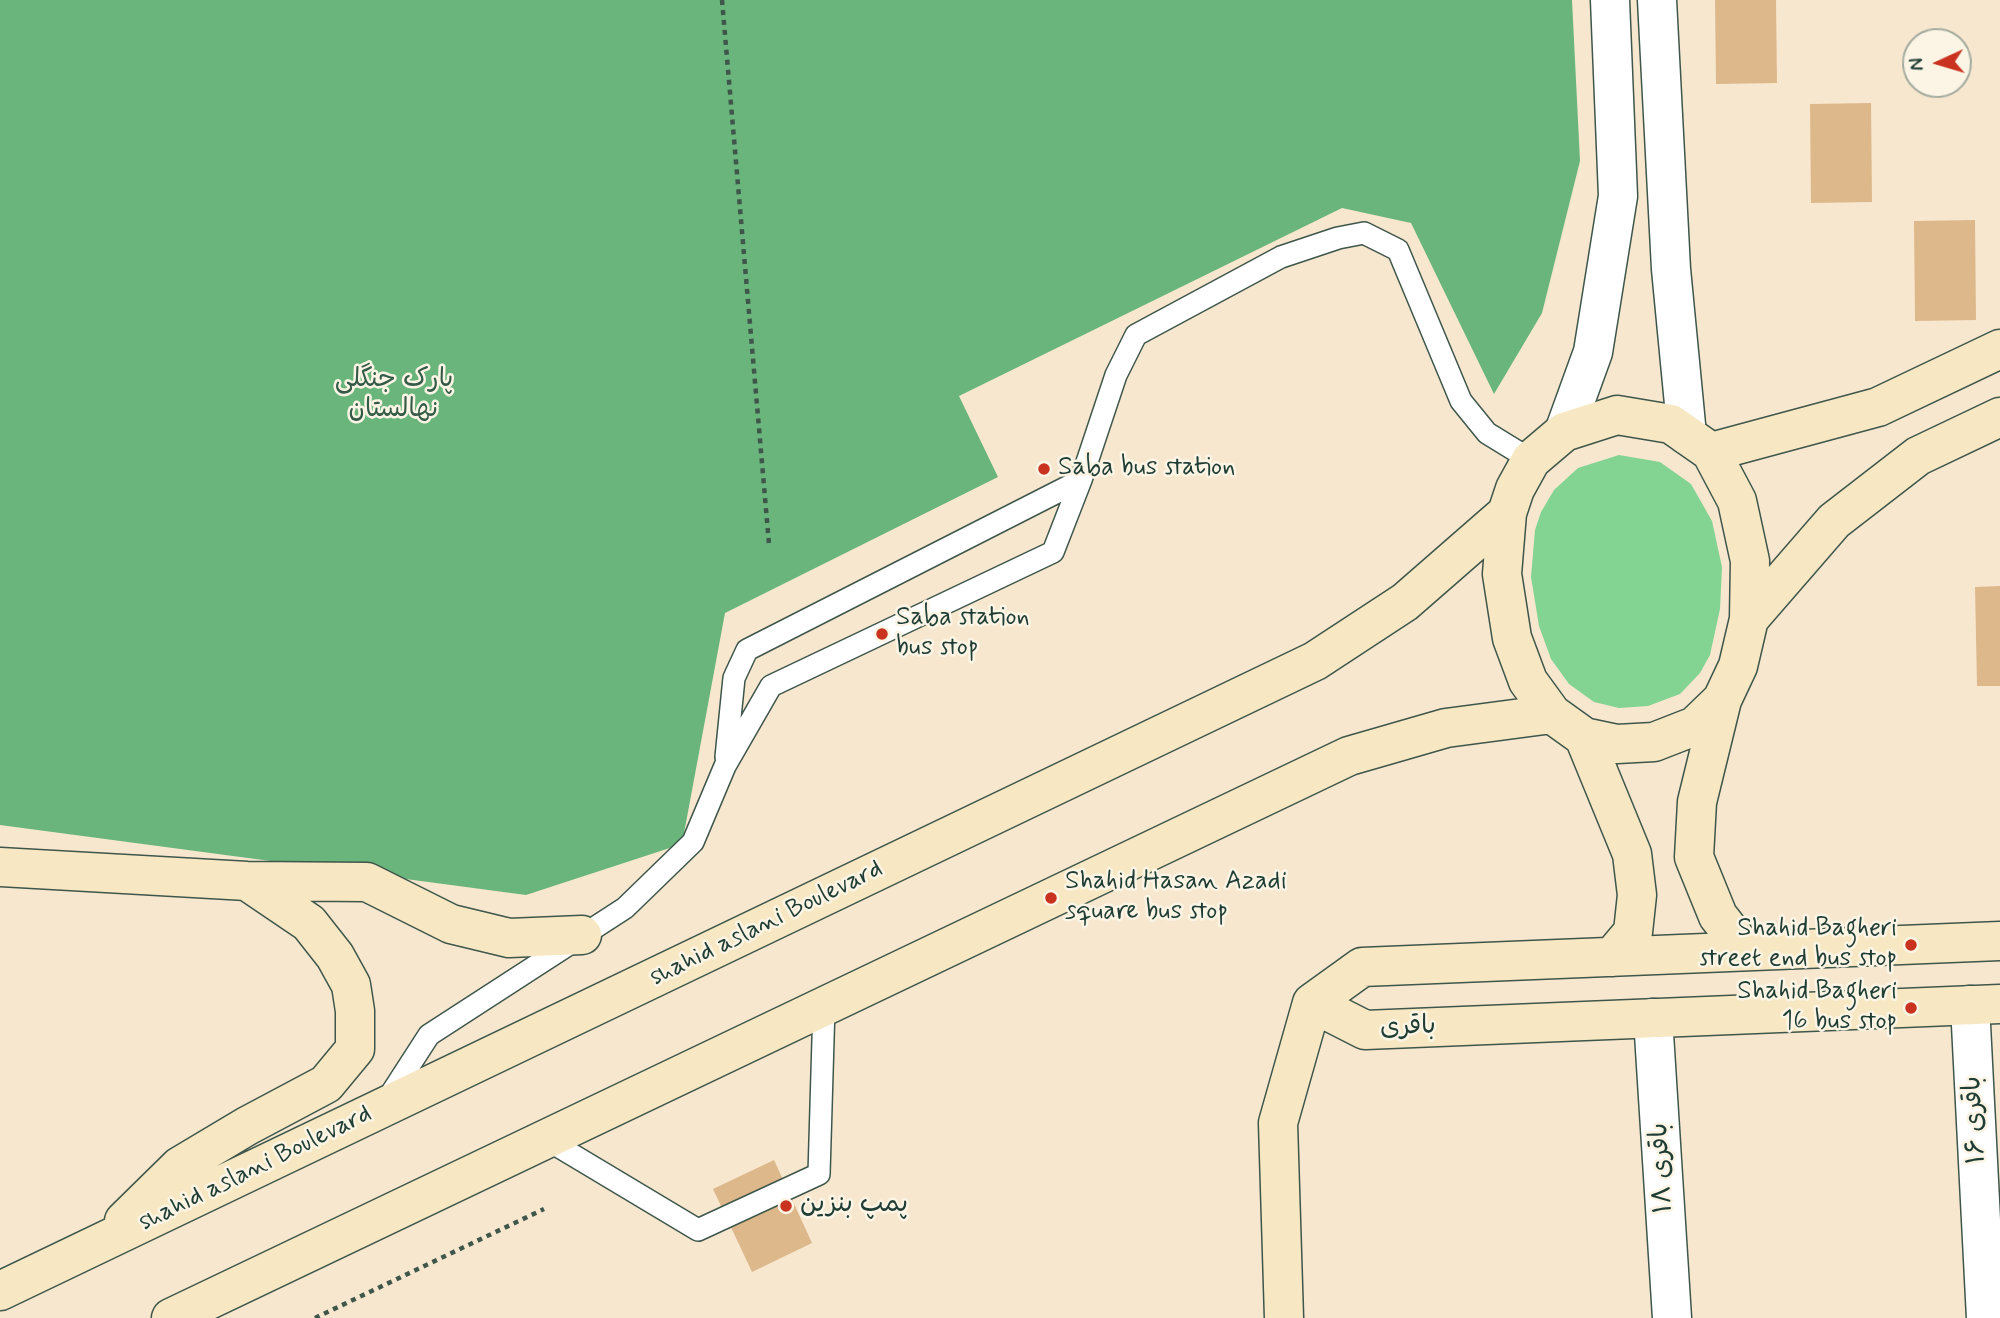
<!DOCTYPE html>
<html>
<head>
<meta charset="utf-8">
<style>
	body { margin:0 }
	#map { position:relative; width:2000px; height:1318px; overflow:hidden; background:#f7e7cf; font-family:Mynerve,sans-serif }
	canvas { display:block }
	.north { position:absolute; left:1902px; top:28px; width:70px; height:70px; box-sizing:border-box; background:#fcf5e5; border:2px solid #a4ab9e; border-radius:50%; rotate:266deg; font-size:19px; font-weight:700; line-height:28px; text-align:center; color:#1f3d34 }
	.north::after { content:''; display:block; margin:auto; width:24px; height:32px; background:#c8321e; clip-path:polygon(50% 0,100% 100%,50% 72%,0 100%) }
</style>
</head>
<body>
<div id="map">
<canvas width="2000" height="1318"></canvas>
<div class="north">N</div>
</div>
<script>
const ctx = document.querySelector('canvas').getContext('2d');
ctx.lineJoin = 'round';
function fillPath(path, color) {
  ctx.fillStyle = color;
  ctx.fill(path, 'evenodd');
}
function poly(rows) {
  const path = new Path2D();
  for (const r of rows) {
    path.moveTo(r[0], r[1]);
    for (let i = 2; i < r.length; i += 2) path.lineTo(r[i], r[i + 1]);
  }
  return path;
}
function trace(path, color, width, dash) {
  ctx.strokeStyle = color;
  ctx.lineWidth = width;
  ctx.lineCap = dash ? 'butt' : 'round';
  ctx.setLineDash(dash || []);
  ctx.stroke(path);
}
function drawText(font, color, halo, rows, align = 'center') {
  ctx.font = font + ' Mynerve,"Playpen Sans Arabic",sans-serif';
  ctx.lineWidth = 5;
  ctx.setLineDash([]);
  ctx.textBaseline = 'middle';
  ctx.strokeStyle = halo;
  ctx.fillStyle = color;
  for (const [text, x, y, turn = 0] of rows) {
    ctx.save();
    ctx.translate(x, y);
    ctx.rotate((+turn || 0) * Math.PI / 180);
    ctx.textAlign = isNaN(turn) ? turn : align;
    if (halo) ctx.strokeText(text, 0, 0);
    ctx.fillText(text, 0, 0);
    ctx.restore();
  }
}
fillPath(poly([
	[1619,455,1660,462,1691,484,1712,521,1722,567,1720,609,1710,655,1700,673,1680,694,1648,706,1619,708,1594,702,1569,684,1551,659,1539,626,1531,577,1535,530,1541,512,1554,490,1578,468]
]), '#83d392');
fillPath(poly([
	[0,0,1572,0,1580,161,1542,313,1494,394,1411,223,1342,208,959,396,998,477,725,613,682,844,526,895,0,825]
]), '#6ab57c');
fillPath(poly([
	[1715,0,1776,0,1777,83,1716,84],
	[1871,103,1872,202,1811,203,1810,104],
	[1975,220,1976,320,1915,321,1914,221],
	[2000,586,2000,686,1977,686,1975,587],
	[774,1160,812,1243,752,1272,713,1189]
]), '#ddb88b');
const lane = poly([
	[726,757,734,678,747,650,1081,480],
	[387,1100,429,1035,625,908,693,842,725,766,771,686,1053,552,1081,480,1116,375,1136,335,1281,257,1338,238,1364,233,1398,250,1461,401,1487,433,1531,460],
	[546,1139,698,1230,819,1174,824,1006]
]);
const street = poly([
	[1657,0,1671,269,1687,435],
	[1564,432,1593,352,1618,196,1610,0],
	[1970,1005,1986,1318],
	[1653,1018,1672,1318]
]);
const secondary = poly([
	[1617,415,1671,424,1711,452,1737,501,1750,561,1749,619,1738,666,1722,700,1695,726,1654,742,1617,744,1584,737,1552,714,1528,681,1512,638,1502,574,1507,513,1515,489,1531,460,1564,432,1617,415],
	[1711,452,1878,407,2000,349],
	[1749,619,1834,521,1918,456,2000,417],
	[1722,700,1697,802,1694,857,1718,916,1740,944,1756,951],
	[1584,737,1632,854,1637,895,1633,932,1612,957],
	[0,867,247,881,367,882,451,924,509,938,582,935],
	[1312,1003,1362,967,2000,941],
	[1312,1003,1365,1030,2000,1004],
	[124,1221,180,1166,247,1126,326,1084,355,1049,355,1011,351,985,335,956,309,923,247,881],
	[0,1291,1315,661,1405,602,1507,513],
	[171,1318,1349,756,1446,728,1552,714],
	[1284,1318,1278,1123,1312,1003]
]);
trace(lane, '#3f564b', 24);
trace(street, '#3f564b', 41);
trace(secondary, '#3f564b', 41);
trace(poly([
	[722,0,769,544],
	[315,1318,544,1209]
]), '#3f564b', 4.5, [5, 5]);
trace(lane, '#fff', 21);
trace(street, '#fff', 38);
trace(secondary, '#f7e8c3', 38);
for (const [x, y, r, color] of [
	[1044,469,7,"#c8321e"],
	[882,634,7,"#c8321e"],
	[1051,898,7,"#c8321e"],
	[1911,945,7,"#c8321e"],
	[1911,1008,7,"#c8321e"],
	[786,1206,7,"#c8321e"]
]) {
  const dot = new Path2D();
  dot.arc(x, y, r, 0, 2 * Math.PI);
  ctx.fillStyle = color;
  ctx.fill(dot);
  trace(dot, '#fcf5e5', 2.5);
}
drawText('26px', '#335b47', '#fcf5e5', [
	["پارک جنگلی",394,381],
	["نهالستان",394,411]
]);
drawText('26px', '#1f3d34', '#fcf5e5', [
	["Saba bus station",1058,469],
	["Saba station",896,619],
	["bus stop",896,649],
	["Shahid Hasan Azadi",1065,883],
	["square bus stop",1065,913],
	["Shahid Bagheri",1897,930,"right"],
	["street end bus stop",1897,960,"right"],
	["Shahid Bagheri",1897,993,"right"],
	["16 bus stop",1897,1023,"right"],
	["پمپ بنزین",800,1206]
], 'left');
drawText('26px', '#1f3d34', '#fcf5e5', [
	["shahid aslani Boulevard",767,924,-26],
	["باقری",1408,1028,-2],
	["باقری ۱۶",1976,1120,-93],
	["باقری ۱۸",1663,1168,-93],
	["shahid aslani Boulevard",256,1169,-26]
]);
</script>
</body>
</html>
